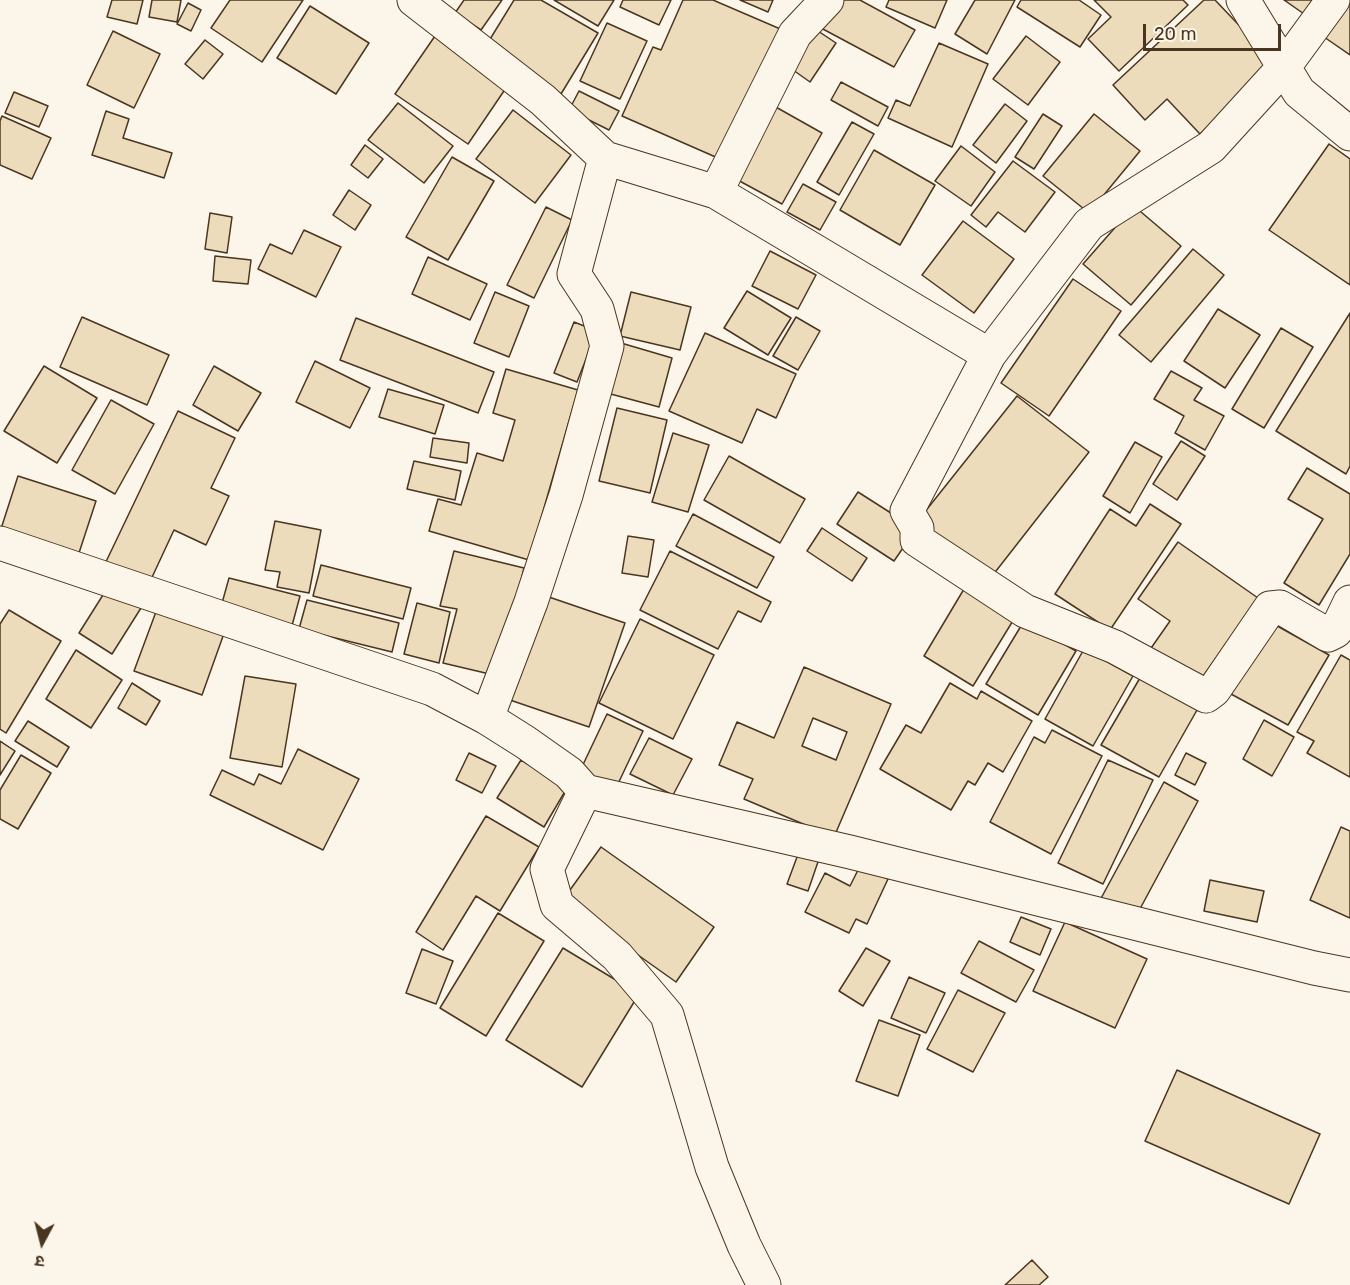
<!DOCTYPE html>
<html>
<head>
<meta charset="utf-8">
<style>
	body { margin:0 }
	#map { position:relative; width:1350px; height:1285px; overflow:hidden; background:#fbf6e9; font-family:Rubik,"Noto Sans Devanagari",sans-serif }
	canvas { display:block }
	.north { position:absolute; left:12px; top:1213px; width:60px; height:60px; -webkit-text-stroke:4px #fbf6e9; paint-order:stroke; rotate:187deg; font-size:16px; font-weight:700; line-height:24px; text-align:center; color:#4a3520 }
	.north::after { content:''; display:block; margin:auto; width:21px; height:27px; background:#4a3520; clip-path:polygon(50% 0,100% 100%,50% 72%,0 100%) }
	.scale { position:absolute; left:1143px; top:24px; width:138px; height:27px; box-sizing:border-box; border:3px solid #4a3520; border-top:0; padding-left:8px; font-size:18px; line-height:21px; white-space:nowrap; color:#4a3520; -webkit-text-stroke:4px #fbf6e9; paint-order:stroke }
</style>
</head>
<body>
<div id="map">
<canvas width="1350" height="1285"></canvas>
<div class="north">उ</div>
<div class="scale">20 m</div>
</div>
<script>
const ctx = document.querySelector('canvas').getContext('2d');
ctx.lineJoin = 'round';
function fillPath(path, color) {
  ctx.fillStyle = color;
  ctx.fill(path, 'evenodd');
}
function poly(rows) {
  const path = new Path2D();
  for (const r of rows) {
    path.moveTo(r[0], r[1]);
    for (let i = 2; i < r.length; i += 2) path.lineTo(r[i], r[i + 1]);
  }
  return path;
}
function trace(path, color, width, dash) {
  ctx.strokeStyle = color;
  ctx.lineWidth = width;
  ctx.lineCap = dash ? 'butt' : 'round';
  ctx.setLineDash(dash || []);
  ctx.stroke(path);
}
const building = poly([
	[112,0,143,0,137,24,107,17,112,0],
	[152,0,181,0,177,22,149,17,152,0],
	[230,0,303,0,262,62,211,28,230,0],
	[464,0,502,0,481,30,455,13,464,0],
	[514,0,541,0,598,33,561,94,484,49,514,0],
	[554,0,614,0,598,26,554,0],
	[623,0,671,0,659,25,620,7,623,0],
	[683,0,713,0,785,31,727,162,622,116,653,47,661,50,683,0],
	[740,0,773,0,768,12,740,0],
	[837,0,860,0,915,30,894,67,821,28,837,0],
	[889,0,947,0,935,28,886,7,889,0],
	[975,0,1015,0,987,54,955,34,975,0],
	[1021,0,1079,0,1101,15,1080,47,1017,7,1021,0],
	[1094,0,1183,0,1188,5,1119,71,1088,39,1111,17,1094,0],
	[1204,0,1215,0,1276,64,1200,134,1167,99,1145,120,1113,85,1204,0],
	[1284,0,1318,0,1307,16,1284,0],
	[1349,0,1350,0,1350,55,1324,37,1349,0],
	[188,3,201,10,191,31,177,24,188,3],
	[310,6,369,43,336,94,277,58,310,6],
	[607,23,647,41,620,99,580,81,607,23],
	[812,27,836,43,810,82,786,65,812,27],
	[113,31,160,54,134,108,87,85,113,31],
	[435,36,508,85,468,144,395,94,435,36],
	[1026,36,1060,62,1028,105,993,79,1026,36],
	[205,40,223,54,203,79,185,64,205,40],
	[939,43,988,64,952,147,888,118,896,100,910,106,939,43],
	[841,82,888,107,878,126,831,100,841,82],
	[579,91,619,111,609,130,569,110,579,91],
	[14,92,48,106,39,127,5,113,14,92],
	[398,103,453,146,424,183,368,140,398,103],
	[1005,104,1027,121,996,163,973,145,1005,104],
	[774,106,822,133,782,204,734,178,774,106],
	[513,110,571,155,535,203,476,159,513,110],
	[106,111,129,119,123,138,172,153,164,178,92,155,106,111],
	[1043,114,1062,126,1034,169,1015,157,1043,114],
	[1094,114,1140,151,1089,213,1043,176,1094,114],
	[2,116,51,138,32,179,0,165,0,121,2,116],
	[852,122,874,134,839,195,817,182,852,122],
	[1329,144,1350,159,1350,285,1269,230,1329,144],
	[365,145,383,159,368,178,351,165,365,145],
	[961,146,995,172,971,206,935,181,961,146],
	[874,150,935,185,900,245,840,210,874,150],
	[452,157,494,181,448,260,406,237,452,157],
	[1013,161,1055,192,1025,232,998,212,986,227,971,215,1013,161],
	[803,184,836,202,820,230,787,212,803,184],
	[349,190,371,205,355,230,333,215,349,190],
	[1134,206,1181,246,1131,305,1083,264,1134,206],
	[546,207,572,220,534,298,507,285,546,207],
	[210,213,232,217,227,253,205,249,210,213],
	[963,221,1014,259,974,313,922,275,963,221],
	[304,230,341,247,316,297,258,269,270,244,292,254,304,230],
	[1193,249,1224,275,1151,362,1119,335,1193,249],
	[770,251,816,275,798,309,752,286,770,251],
	[215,256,251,260,248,284,213,281,215,256],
	[428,257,487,284,470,320,412,294,428,257],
	[1073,279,1121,311,1049,416,1001,383,1073,279],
	[747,291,791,318,768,355,724,328,747,291],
	[495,292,529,306,509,357,474,343,495,292],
	[631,292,691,307,680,350,620,336,631,292],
	[1218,309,1260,335,1225,388,1184,361,1218,309],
	[1350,313,1350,466,1346,474,1276,431,1350,313],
	[82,317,169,355,147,405,60,367,82,317],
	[796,317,820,331,798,370,773,356,796,317],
	[356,318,494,372,478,413,340,360,356,318],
	[574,322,597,331,577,382,554,373,574,322],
	[1281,328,1313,347,1264,428,1232,409,1281,328],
	[705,333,796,374,776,418,757,409,742,443,669,411,705,333],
	[621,343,672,358,659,407,607,393,621,343],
	[315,361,370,388,350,428,296,402,315,361],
	[44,366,97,398,57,463,4,431,44,366],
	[214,366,261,393,238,431,193,405,214,366],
	[506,369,578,390,529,560,429,531,438,499,461,505,477,453,503,461,515,420,493,413,506,369],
	[1171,371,1202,388,1194,400,1224,416,1205,450,1175,433,1184,416,1154,399,1171,371],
	[388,389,444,405,435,434,379,417,388,389],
	[1017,396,1089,452,989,580,916,523,1017,396],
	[111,400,154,424,115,494,72,470,111,400],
	[617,408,667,420,650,493,599,481,617,408],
	[178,411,235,438,211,488,229,496,206,545,174,530,147,588,103,568,178,411],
	[673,433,709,445,688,512,652,502,673,433],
	[433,438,469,443,467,463,430,457,433,438],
	[1181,441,1205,456,1177,500,1153,484,1181,441],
	[1135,442,1162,457,1130,513,1103,496,1135,442],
	[729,456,805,499,780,543,704,500,729,456],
	[414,461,461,471,455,500,407,489,414,461],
	[1307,468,1350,494,1350,554,1319,605,1284,583,1323,519,1288,499,1307,468],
	[18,476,96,501,77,559,0,532,18,476],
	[858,492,916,529,894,561,837,524,858,492],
	[1150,504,1181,524,1110,630,1055,594,1110,509,1136,526,1150,504],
	[693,514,774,557,757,588,676,546,693,514],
	[275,521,321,530,309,593,277,587,280,572,265,570,275,521],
	[822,528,867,558,852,581,807,551,822,528],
	[628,536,654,540,648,577,622,573,628,536],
	[1178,542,1258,598,1197,685,1149,651,1170,621,1138,599,1178,542],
	[454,551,524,568,498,676,443,663,457,609,440,606,454,551],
	[670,551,771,602,761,622,738,611,718,649,640,610,670,551],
	[321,565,411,588,403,619,313,596,321,565],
	[229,578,300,596,290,633,219,614,229,578],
	[108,587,141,608,112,654,79,633,108,587],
	[964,589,1014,619,973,686,924,656,964,589],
	[546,596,625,623,589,727,510,700,546,596],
	[307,600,399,623,392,652,299,629,307,600],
	[160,601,227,625,202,695,134,671,160,601],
	[417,603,450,612,439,663,404,654,417,603],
	[9,610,61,641,6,733,0,729,0,624,9,610],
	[640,619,714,655,673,739,599,703,640,619],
	[1024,621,1076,651,1038,715,986,684,1024,621],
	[1272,623,1329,655,1288,725,1231,694,1272,623],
	[1084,649,1133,676,1093,746,1045,719,1084,649],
	[76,650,122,680,91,728,46,699,76,650],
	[1341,655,1350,660,1350,777,1307,753,1314,741,1297,732,1341,655],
	[804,667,891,704,834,837,744,799,753,779,719,765,737,722,774,738,804,667],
	[813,718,847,732,836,760,802,746,813,718],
	[1144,671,1201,703,1159,777,1101,745,1144,671],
	[245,676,296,684,282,767,230,758,245,676],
	[132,683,160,701,146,725,118,708,132,683],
	[950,683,977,699,981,691,1032,721,1003,772,988,763,975,785,968,781,951,810,880,769,906,725,921,733,950,683],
	[607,714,643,731,616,788,580,771,607,714],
	[1264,720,1294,737,1272,776,1243,759,1264,720],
	[28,721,69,747,57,767,15,741,28,721],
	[1052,730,1102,756,1051,854,990,822,1034,737,1045,743,1052,730],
	[649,738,692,759,673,795,630,774,649,738],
	[0,741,15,751,0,775,0,741],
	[298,749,359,779,323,850,210,795,222,770,254,785,259,774,281,784,298,749],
	[469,753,496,766,482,793,456,780,469,753],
	[1186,753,1206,763,1195,785,1175,775,1186,753],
	[21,755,51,773,18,829,0,819,0,790,21,755],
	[521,760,567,788,544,827,497,798,521,760],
	[1108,760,1153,780,1103,884,1058,863,1108,760],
	[1164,782,1198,801,1134,920,1099,902,1164,782],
	[486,816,539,847,500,911,476,896,443,950,416,932,486,816],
	[1341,827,1350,831,1350,918,1310,900,1341,827],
	[601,847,714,927,676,982,562,901,601,847],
	[800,849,820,856,808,891,787,884,800,849],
	[860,866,888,879,867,924,856,919,849,933,805,912,825,873,850,886,860,866],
	[1210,880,1264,891,1257,922,1204,911,1210,880],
	[498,913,544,941,486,1036,440,1008,498,913],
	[1021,917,1051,929,1040,955,1010,942,1021,917],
	[1065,922,1147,959,1115,1028,1033,991,1065,922],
	[979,941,1034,970,1016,1002,961,973,979,941],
	[563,948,639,994,582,1087,506,1040,563,948],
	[866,948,890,961,863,1006,839,991,866,948],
	[422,949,453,961,436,1004,406,993,422,949],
	[909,977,945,993,926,1033,891,1018,909,977],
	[958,990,1005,1013,973,1072,927,1049,958,990],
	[879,1020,920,1035,898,1096,856,1081,879,1020],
	[1177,1070,1320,1134,1289,1204,1145,1141,1177,1070],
	[1032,1260,1048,1277,1039,1285,1005,1285,1032,1260]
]);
fillPath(building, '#ecdcbc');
trace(building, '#4a3520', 1.5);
const minor = poly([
	[414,0,543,100,605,158,574,274,597,309,607,346,566,495,531,602,487,718],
	[1243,0,1299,92,1350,134],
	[605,158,716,192,989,355,1089,224,1211,147,1284,67,1333,0],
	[716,192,795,34,827,0],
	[989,355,907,511,917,528,917,540,1025,611,1115,647,1206,696,1214,690,1270,608,1280,607,1328,635,1336,631,1350,602],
	[0,543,432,689,487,718,525,742,569,773,585,791,850,852,1314,968,1350,975],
	[585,791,547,869,557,905,617,956,667,1015,712,1167,744,1245,764,1285]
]);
trace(minor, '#4a3520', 35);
trace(minor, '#fbf6e9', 33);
</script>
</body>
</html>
